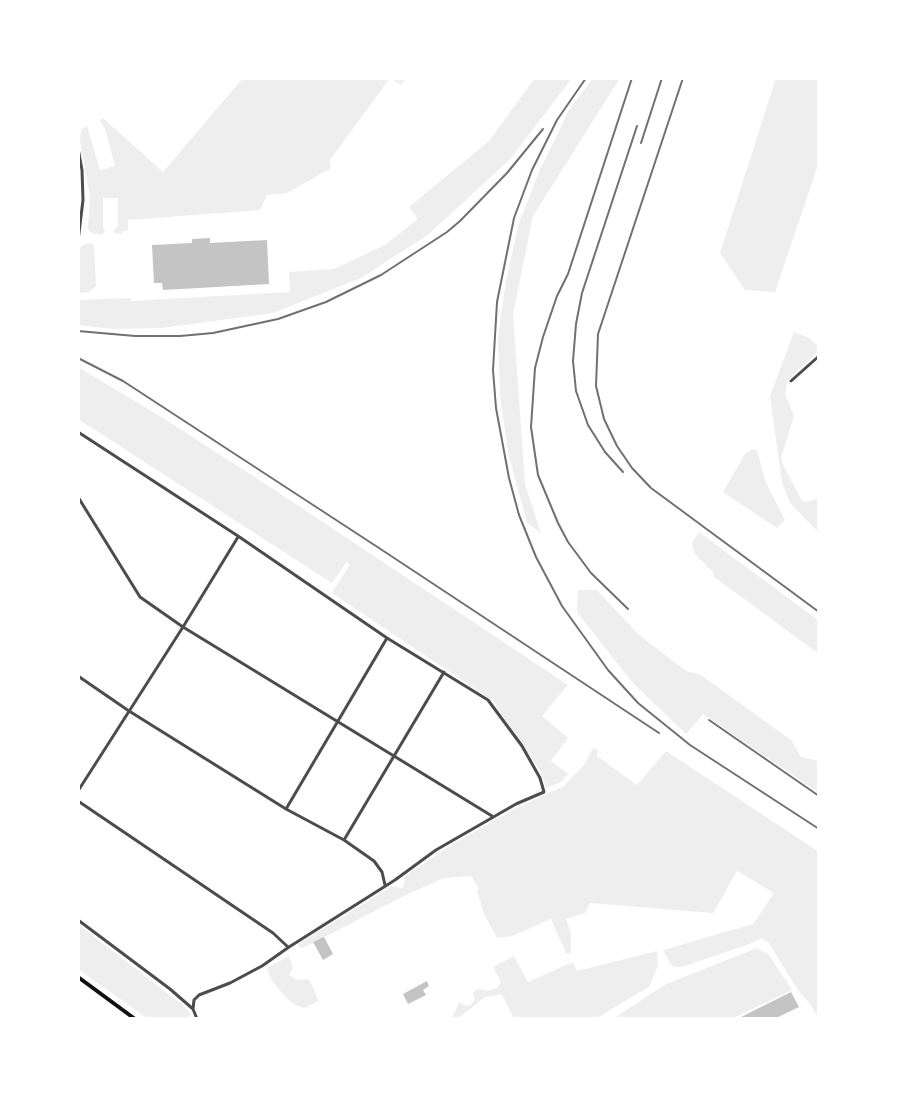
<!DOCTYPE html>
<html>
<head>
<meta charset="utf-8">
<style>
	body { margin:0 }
	#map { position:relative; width:897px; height:1097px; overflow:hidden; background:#fff; font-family:"Fira Sans Condensed",sans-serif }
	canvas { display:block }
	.frame { position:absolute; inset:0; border:80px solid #fff; pointer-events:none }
</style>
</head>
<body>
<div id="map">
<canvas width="897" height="1097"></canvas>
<div class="frame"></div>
</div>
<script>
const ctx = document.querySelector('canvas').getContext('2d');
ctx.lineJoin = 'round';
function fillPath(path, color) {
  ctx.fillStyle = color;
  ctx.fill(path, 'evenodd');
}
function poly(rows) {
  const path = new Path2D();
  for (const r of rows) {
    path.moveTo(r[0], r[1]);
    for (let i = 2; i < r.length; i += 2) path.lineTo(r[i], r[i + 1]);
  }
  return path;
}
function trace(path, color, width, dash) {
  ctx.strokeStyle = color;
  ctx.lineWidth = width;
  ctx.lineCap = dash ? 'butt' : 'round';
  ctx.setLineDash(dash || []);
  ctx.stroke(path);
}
fillPath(poly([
	[243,78,406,78,401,85,390,78,330,160,331,168,287,193,267,195,260,210,128,220,128,230,124,231,122,234,114,233,114,230,118,226,118,198,103,198,103,227,105,231,102,234,93,234,89,231,88,227,90,197,80,141,81,130,87,126,100,170,115,166,105,129,100,121,103,118,163,172],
	[535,78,572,78,511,158,429,234,361,278,273,313,161,328,114,329,78,325,78,300,131,298,131,301,290,292,289,272,334,269,385,245,418,219,409,207,489,141],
	[593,78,620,78,533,216,513,314,525,484,541,533,527,523,508,452,500,396,498,338,506,280,519,223,539,172,569,110],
	[776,78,819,78,819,162,775,292,745,290,720,253],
	[91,243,94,245,96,286,89,292,78,293,78,250,83,245],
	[794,332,809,338,819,347,819,351,797,371,787,383,785,394,794,416,781,458,784,467,802,501,807,502,819,498,819,533,790,503,782,483,770,396],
	[78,367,163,418,264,483,568,685,542,716,568,738,551,761,568,774,561,782,546,788,542,774,493,701,332,593,349,566,347,561,332,583,78,419],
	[752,449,757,450,766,483,785,520,777,528,723,492,745,454],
	[699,532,819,621,819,654,713,576,714,573,694,553,692,543],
	[578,590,597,590,639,635,686,671,701,675,791,740,801,757,819,761,819,793,703,714,686,734,632,682,577,612],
	[593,748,598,750,597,756,637,785,666,751,819,852,819,1019,811,1005,798,990,768,942,761,938,755,942,682,967,674,967,670,963,663,950,753,924,774,893,737,871,713,913,590,903,585,913,566,919,571,933,571,954,566,953,551,919,512,936,497,938,484,914,477,891,479,889,471,876,444,878,406,895,301,949,298,944,392,886,401,888,404,885,405,876,453,844,518,807,564,786,584,765],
	[78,924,185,1007,190,1014,189,1019,148,1019,78,969],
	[757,948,769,955,792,990,731,1019,613,1019,664,985],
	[657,951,658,965,650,986,595,1019,514,1019,502,994,485,997,461,1016,452,1018,459,1002,467,1006,472,1004,475,998,473,994,475,990,481,989,486,991,497,988,501,982,493,967,514,956,528,982,573,962,577,971],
	[289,956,293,969,289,975,296,980,309,979,319,1001,304,1008,295,1005,285,997,271,979,267,968]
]), '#eee');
fillPath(poly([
	[210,238,210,243,267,240,269,284,163,290,162,283,154,283,152,245,192,243,192,239],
	[324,937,333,954,323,960,313,942],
	[427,981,429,986,423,990,426,995,408,1004,403,994],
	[791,992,799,1007,774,1019,737,1019]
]), '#c4c4c4');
trace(poly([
	[78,148,82,170,83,200,78,241],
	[791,381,819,356],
	[78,432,238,536,387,638,488,700,522,746,540,778,544,792,516,804,436,850,395,880,289,947,262,966,230,983,199,995,194,1000,193,1009,197,1019],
	[78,497,140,597,183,627,492,816],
	[78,676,129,711,286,809,344,840,374,861,382,872,385,885],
	[78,791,183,627,238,537],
	[78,801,273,933,288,947],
	[286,809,387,638],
	[344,840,444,672],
	[78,920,170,989,193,1009]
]), '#4c4c4c', 3);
trace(poly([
	[78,977,135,1019]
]), '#111', 4);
trace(poly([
	[586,78,557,120,532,170,514,218,497,302,493,370,496,408,509,478,519,515,536,557,562,606,608,670,638,703,690,745,819,829],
	[683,78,598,334,596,386,604,419,617,446,632,468,651,488,819,612],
	[641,143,662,78],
	[78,331,135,336,180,336,213,333,278,319,326,302,381,275,447,232,460,221,507,173,543,129],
	[78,358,123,381,379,548,659,733],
	[623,472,605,452,588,425,576,391,573,361,576,324,582,293,637,126],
	[628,609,591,573,568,542,558,523,538,475,531,427,535,368,543,337,557,296,568,274,632,78],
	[709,720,819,796]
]), '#707070', 2);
</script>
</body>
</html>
